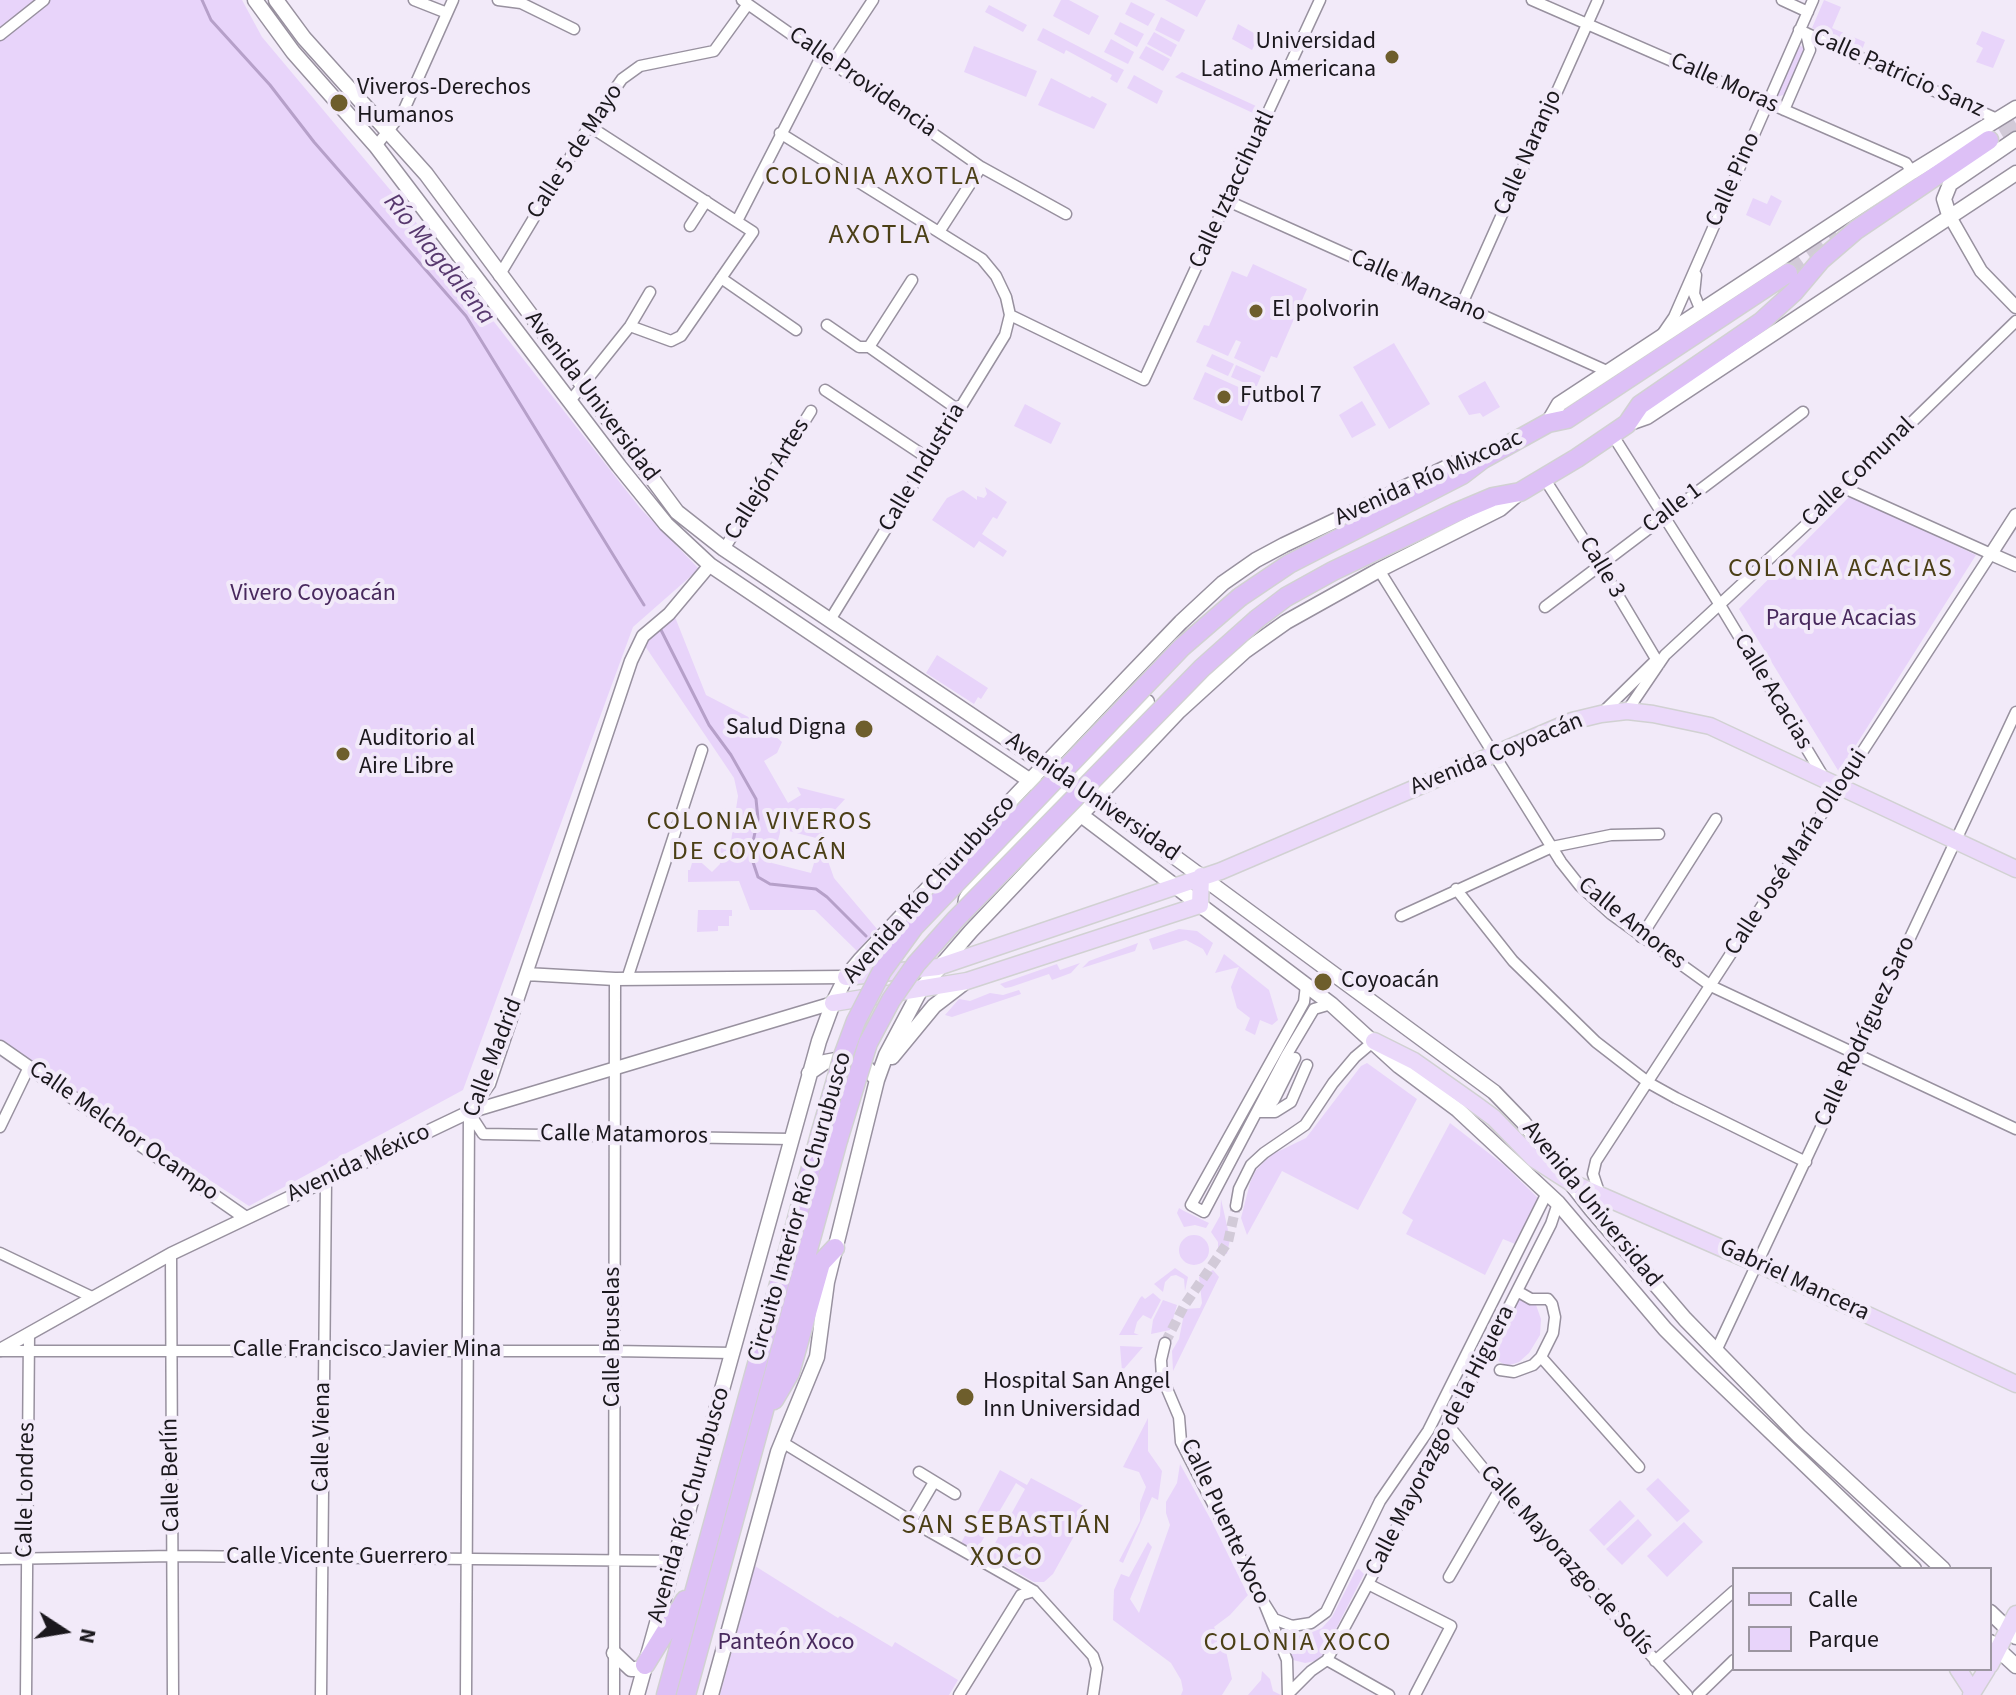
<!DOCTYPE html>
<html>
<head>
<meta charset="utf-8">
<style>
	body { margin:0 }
	#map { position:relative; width:2016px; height:1695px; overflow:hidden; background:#f2eaf9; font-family:"Source Sans 3",sans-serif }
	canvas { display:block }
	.legend { position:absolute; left:1732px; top:1567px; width:260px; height:104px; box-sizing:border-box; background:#f2eaf9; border:2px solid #9c96a1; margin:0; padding:10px 14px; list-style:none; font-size:24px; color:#1b181d }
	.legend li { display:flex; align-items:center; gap:16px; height:40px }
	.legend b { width:40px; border:2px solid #9c96a1 }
	.north { position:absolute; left:24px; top:1591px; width:80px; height:80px; -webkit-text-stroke:6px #f2eaf9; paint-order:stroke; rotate:102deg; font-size:22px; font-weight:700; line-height:32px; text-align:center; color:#1b181d }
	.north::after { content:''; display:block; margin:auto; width:28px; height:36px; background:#1b181d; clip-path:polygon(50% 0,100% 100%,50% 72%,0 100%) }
</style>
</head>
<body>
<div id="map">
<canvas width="2016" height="1695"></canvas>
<ul class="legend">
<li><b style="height:10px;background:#ebd9fa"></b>Calle</li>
<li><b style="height:22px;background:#e8d4fa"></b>Parque</li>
</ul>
<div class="north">N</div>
</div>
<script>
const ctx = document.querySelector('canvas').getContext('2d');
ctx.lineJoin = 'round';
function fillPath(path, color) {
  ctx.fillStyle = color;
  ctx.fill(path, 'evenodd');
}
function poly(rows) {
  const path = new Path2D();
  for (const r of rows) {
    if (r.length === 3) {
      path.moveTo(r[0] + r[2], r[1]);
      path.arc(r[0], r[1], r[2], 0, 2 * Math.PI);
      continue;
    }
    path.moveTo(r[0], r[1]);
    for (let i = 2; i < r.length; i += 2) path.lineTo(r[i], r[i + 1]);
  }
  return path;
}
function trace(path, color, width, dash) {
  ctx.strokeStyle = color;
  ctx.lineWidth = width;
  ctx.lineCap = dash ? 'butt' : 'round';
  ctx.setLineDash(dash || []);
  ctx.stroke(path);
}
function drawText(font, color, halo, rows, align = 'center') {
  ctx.font = font + ' "Source Sans 3",sans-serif';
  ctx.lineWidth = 8;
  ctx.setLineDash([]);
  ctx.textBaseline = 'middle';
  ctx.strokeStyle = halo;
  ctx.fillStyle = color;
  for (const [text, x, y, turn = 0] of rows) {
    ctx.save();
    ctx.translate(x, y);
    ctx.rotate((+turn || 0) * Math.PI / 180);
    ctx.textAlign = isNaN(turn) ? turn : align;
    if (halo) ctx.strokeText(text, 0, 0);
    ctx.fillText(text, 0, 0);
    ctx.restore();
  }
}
fillPath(poly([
	[0,0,242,0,262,37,397,198,640,508,699,569,633,627,463,1090,249,1206,0,1042],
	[1061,0,1069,0,1099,16,1089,35,1053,16],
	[1165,0,1206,0,1197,17],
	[1824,0,1841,7,1832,28,1865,42,1862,50,1812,28],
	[1131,2,1155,14,1148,26,1125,14],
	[989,5,1027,25,1023,32,985,12],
	[1161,17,1185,30,1179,42,1155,30],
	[1120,22,1144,34,1137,47,1114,34],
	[1238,24,1259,36,1252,50,1232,39],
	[1043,28,1124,70,1117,83,1110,79,1112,75,1066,50,1064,54,1037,40],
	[1982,31,2005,40,1993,68,1976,62,1983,48,1976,44],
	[1154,32,1177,45,1171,57,1147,44],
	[1111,39,1134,52,1128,64,1104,52],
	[1795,44,1808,49,1789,93,1771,99],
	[974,46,1037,71,1026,97,964,72],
	[1146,46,1170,59,1163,71,1139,58],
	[1182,72,1256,106,1253,113,1175,77],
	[1134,75,1163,91,1157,104,1127,88],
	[1051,78,1090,98,1092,96,1107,104,1094,129,1038,105],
	[1771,195,1782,201,1770,226,1746,215,1753,198,1767,204],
	[1253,264,1307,289,1277,358,1271,356,1264,372,1234,358,1241,342,1236,340,1228,356,1196,342,1204,325,1209,326,1232,271,1247,277],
	[1394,343,1430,404,1389,429,1353,367],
	[1212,354,1234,364,1228,376,1206,366],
	[1236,365,1261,376,1256,388,1231,377],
	[1205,372,1254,394,1242,421,1193,399],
	[1485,381,1500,407,1483,417,1480,413,1469,415,1458,396],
	[1362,401,1376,425,1352,438,1339,415],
	[1025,404,1061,423,1051,444,1014,426],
	[985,487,1007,502,997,519,993,517,982,534,1007,551,1003,557,979,541,974,548,932,520,947,498,963,490,977,500,977,496,984,498,987,494],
	[1850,496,1976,555,1839,772,1739,609],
	[675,617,706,695,760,723,782,742,777,753,764,761,788,803,801,795,797,787,845,799,834,811,839,817,820,839,781,829,772,863,811,873,817,853,828,861,834,878,877,929,857,951,815,910,750,910,739,881,688,882,688,870,690,870,694,856,712,872,720,864,717,843,723,842,729,854,738,796,734,778,643,643],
	[937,655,988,688,981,699,978,697,974,704,926,673],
	[698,910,732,910,732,916,729,916,729,926,718,926,718,931,697,932],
	[1179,929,1197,931,1213,943,1207,956,1203,949,1186,940,1153,950,1149,939],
	[1138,943,1135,951,1082,968,1089,961],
	[1224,954,1269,990,1278,1020,1272,1025,1260,1020,1255,1035,1245,1030,1250,1018,1237,1008,1231,987,1239,967,1215,973],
	[1080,963,1071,973,1052,980,1049,974,1011,987,1005,988,1000,984,1057,964,1060,970],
	[1019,990,1021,994,952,1017,945,1015,959,999,970,1001,990,993,1003,995],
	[1367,1063,1417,1099,1358,1210,1282,1171,1247,1235,1241,1218,1250,1183,1256,1170,1271,1155,1306,1138,1361,1066],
	[1450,1123,1504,1165,1540,1200,1515,1244,1503,1239,1485,1275,1406,1234,1413,1220,1402,1213],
	[1221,1199,1230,1239,1227,1254,1218,1252,1218,1242,1211,1232,1220,1216],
	[1179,1208,1184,1211,1209,1223,1206,1228,1195,1225,1184,1227,1177,1213],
	[1194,1250,15],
	[1175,1268,1188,1277,1185,1291,1184,1279,1176,1275,1171,1276,1165,1282,1163,1292,1154,1284],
	[1213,1270,1219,1277,1173,1371,1172,1351,1179,1339,1185,1309,1200,1308,1202,1303,1199,1277],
	[1153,1293,1161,1300,1151,1319,1143,1315,1137,1322,1134,1333,1139,1335,1119,1335,1140,1298,1142,1296,1145,1299],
	[1519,1297,1536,1305,1541,1319,1540,1335,1529,1353,1519,1362,1507,1366,1490,1356],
	[1163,1300,1177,1305,1170,1330,1151,1334,1153,1320],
	[1120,1346,1143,1347,1122,1371],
	[1148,1418,1148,1451,1162,1471,1158,1500,1152,1497,1123,1563,1119,1561,1140,1521,1140,1503,1146,1487,1139,1472,1123,1467],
	[1180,1464,1211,1520,1248,1595,1230,1615,1214,1627,1226,1651,1232,1679,1222,1695,1181,1695,1183,1690,1181,1680,1171,1663,1113,1620,1114,1590,1121,1574,1129,1577,1148,1542,1152,1547,1130,1599,1139,1613,1170,1525,1166,1513,1166,1502,1177,1483],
	[1000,1470,1027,1485,1031,1478,1089,1509,1053,1574,1044,1582,1034,1582,988,1556,1025,1489,1016,1483,976,1551,961,1543],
	[1658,1478,1690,1511,1677,1522,1646,1489],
	[1620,1500,1635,1516,1604,1546,1589,1530],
	[1638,1519,1652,1535,1622,1565,1606,1549],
	[1684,1522,1703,1542,1667,1577,1647,1556],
	[755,1566,838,1618,840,1616,892,1647,895,1642,958,1680,949,1695,720,1695],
	[1359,1569,1364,1574,1320,1660,1305,1663,1289,1659,1277,1631,1303,1636,1322,1628,1332,1617,1356,1570],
	[1262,1671,1270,1679,1273,1691,1281,1695,1248,1695,1261,1680]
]), '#e8d4fa');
trace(poly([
	[202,0,211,20,270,85,314,142,466,316,644,605],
	[661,630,709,725,731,755,756,799,758,819,752,846,753,862,758,877,770,884,816,889,827,897,866,936]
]), '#b6a0c9', 3);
trace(poly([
	[1165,1343,1184,1306,1228,1242,1236,1206]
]), '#d2cad8', 10, [10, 5]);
trace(poly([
	[1977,146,2016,123],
	[1788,273,1839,237]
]), '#d2cad8', 18, [18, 9]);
const minor = poly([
	[414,0,447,13],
	[498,0,521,3,574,29],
	[742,0,981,167,1066,214],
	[1532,0,1906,163,1912,172],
	[1782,0,1808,12],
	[1799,30,1997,119],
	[0,35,44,0],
	[832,62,873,0],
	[1784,110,1810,50,1806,33],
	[589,126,753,232,681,336,671,341,630,326],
	[780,133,982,259,996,276,1006,297,1010,315,1005,335,830,620],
	[376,146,403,112,453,0],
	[1228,201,1609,372],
	[737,221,822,55],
	[690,226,706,201],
	[939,232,981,167],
	[1696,275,1694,294,1699,306,1704,309],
	[499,276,589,126,622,79,640,66,714,51,748,4],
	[721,278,796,330],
	[1461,306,1598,0],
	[1010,315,1144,380,1320,0],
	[827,325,859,347,869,347,957,409,959,406],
	[1663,333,1674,317,1813,0],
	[869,347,912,280],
	[825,390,929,459],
	[570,401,630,326,650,292],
	[1612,434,1720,605,1823,776],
	[1544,478,1600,565,1659,664],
	[724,549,811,411],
	[1379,570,1561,862,1580,886,1611,914,1711,986,2016,1129],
	[1545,607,1803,412],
	[1627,711,1665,655,1809,522,2016,321],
	[1602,713,1656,660],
	[1456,889,1513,961,1596,1042,1649,1083,1676,1098,1806,1162],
	[1401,916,1552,847,1611,835,1659,834],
	[1641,937,1716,819],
	[627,979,702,750],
	[1306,985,1304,1002,1191,1205,1204,1212,1286,1056,1314,1009,1331,1004],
	[1257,1112,1275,1112,1291,1102,1307,1065],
	[1263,1112,1274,1100,1295,1058],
	[470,1114,483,1134,791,1139],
	[0,1127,29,1067],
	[1600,1195,1593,1174,1596,1161,1991,554,1844,488],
	[1236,1206,1239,1189,1251,1165,1264,1153,1305,1125,1333,1083,1355,1057,1374,1041],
	[0,1253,92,1297],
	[171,1254,173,1695],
	[1165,1343,1161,1360,1162,1377,1179,1417,1181,1442,1264,1603,1287,1660,1288,1695],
	[0,1351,614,1351,733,1353],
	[1716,1351,2016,712],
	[1541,1357,1639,1467],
	[1500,1370,1514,1372,1533,1365,1541,1357,1553,1333,1555,1317,1552,1304,1548,1299,1531,1299,1517,1291],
	[1448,1425,1500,1489,1687,1695],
	[782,1442,911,1521,1034,1591,1093,1656,1097,1668,1093,1695],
	[919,1472,955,1494],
	[911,1521,934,1482],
	[0,1559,173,1556,674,1561],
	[1449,1577,1500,1489],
	[1368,1584,1451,1626,1415,1695],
	[1264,1603,1274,1619,1292,1626,1311,1623,1326,1612,1380,1501,1428,1431,1547,1193],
	[1327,1660,1389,1695],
	[1655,1661,1734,1591],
	[1288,1694,1311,1671,1327,1660,1368,1584,1551,1224,1558,1203],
	[26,1695,29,1334],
	[321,1695,326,1180],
	[466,1695,469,1112],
	[614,1695,615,979],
	[959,1695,1021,1595,1034,1591],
	[1698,1695,1734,1660]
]);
const tertiary = poly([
	[1949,215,1981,271,2016,307],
	[2016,515,1991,554,2016,565],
	[526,974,615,979,846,977],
	[0,1047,246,1218],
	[469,1112,489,1084,631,661,643,636,669,614,710,565],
	[0,1350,171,1254,469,1112,833,1003]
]);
const secondary = poly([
	[255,0,293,52,376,146,619,466,666,524,710,565,1081,815,1331,1004,1399,1066,1458,1110,1558,1203,1665,1329,1701,1365,1914,1569],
	[276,0,304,38,426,174,677,512,724,549,1096,799,1494,1092,1523,1122,1591,1209,1685,1319,1799,1436,1943,1569],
	[1949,215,1944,199,1950,184,2016,139],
	[1548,423,1559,404,1912,172,2016,108],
	[1627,424,1647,417,2016,173],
	[964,913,966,899,975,883,1147,702],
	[892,1057,934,1006,964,983],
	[809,1073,825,1062,841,1059,867,1068,877,1080],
	[1990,1612,2016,1637],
	[1990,1642,2016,1666],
	[614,1653,631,1669,641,1669,645,1665],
	[637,1695,819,1041,833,1003,846,977,861,959,1128,677,1181,622,1223,583,1256,560,1284,545,1456,463,1483,459],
	[711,1695,778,1452,817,1357,827,1282,877,1080,886,1055,921,989,971,931,1179,711,1245,651,1286,622,1379,570,1500,509,1520,492]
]);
const primary = poly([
	[846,977,938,967,1221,871,1572,721,1601,714,1627,711,1653,714,1710,726,2016,869],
	[833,1003,967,981,1200,905,1201,876],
	[1374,1041,1414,1061,1475,1104,1494,1118,1534,1159,1570,1182,1758,1264,2016,1384],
	[1990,1665,2016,1614],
	[1958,1669,1973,1692],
	[1971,1695,1987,1669]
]);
const motorway = poly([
	[1240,597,1289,564,1462,475,1483,459,1548,423,1567,419,1788,273],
	[1257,619,1286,597,1333,571,1455,513,1493,497,1520,492,1577,458,1627,424,1640,405,1761,322,1794,292,1821,260,1856,230,1989,140],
	[774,1400,790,1373,821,1263,835,1248],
	[645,1665,685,1600],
	[666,1695,820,1135],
	[686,1695,838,1140]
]);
trace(minor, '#98919f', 13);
trace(tertiary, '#98919f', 15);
trace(secondary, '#98919f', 17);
trace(primary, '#d1d1d2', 19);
trace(motorway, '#d1d1d2', 21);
trace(minor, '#fff', 10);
trace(tertiary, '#fff', 12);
trace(secondary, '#fff', 14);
trace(primary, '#ebd9fa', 16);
trace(motorway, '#ddc0f6', 18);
const motorwayBridge = poly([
	[820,1135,843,1056,856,1021,882,971,914,927,1182,647,1240,597],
	[838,1140,868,1043,891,1000,916,964,956,919,1202,668,1257,619]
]);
trace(motorwayBridge, '#d1d1d2', 21, []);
trace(motorwayBridge, '#ddc0f6', 18);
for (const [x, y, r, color] of [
	[1392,57,8,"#6e5e2c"],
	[339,103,10,"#6e5e2c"],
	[1256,311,8,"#6e5e2c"],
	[1224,397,8,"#6e5e2c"],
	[864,729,10,"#6e5e2c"],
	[343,754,8,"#6e5e2c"],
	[1323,982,10,"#6e5e2c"],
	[965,1397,10,"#6e5e2c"]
]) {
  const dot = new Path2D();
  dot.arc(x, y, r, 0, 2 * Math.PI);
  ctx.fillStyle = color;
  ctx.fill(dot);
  trace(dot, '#f2eaf9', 3);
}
drawText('24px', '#1b181d', '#f2eaf9', [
	["Universidad",1376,43,"right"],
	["Latino Americana",1376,71,"right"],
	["Viveros-Derechos",357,89],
	["Humanos",357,117],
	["El polvorin",1272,311],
	["Futbol 7",1240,397],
	["Salud Digna",846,729,"right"],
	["Auditorio al",359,740],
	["Aire Libre",359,768],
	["Coyoacán",1341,982],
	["Hospital San Angel",983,1383],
	["Inn Universidad",983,1411]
], 'left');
drawText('24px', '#1b181d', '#f2eaf9', [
	["Calle Patricio Sanz",1898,74,24],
	["Calle Providencia",862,83,35],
	["Calle Moras",1724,84,24],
	["Calle 5 de Mayo",576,152,-57],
	["Calle Naranjo",1529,153,-66],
	["Calle Pino",1734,180,-66],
	["Calle Iztaccihuatl",1233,190,-65],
	["Calle Manzano",1418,287,24],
	["Avenida Universidad",591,397,53],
	["Calle Industria",923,468,-59],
	["Calle Comunal",1859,473,-44],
	["Avenida Río Mixcoac",1429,479,-24],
	["Callejón Artes",768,480,-58],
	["Calle 1",1673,509,-37],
	["Calle 3",1601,568,59],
	["Calle Acacias",1772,692,59],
	["Avenida Coyoacán",1497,755,-22],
	["Avenida Universidad",1092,798,35],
	["Calle José María Olloqui",1797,853,-57],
	["Avenida Río Churubusco",930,890,-48],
	["Calle Amores",1631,924,39],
	["Calle Rodríguez Saro",1866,1032,-65],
	["Calle Madrid",494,1058,-69],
	["Calle Melchor Ocampo",123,1132,35],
	["Calle Matamoros",624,1136,1],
	["Avenida México",359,1164,-25],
	["Avenida Universidad",1591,1205,51],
	["Circuito Interior Río Churubusco",801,1207,-74],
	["Gabriel Mancera",1794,1281,25],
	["Calle Bruselas",614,1337,-90],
	["Calle Francisco Javier Mina",367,1351],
	["Calle Viena",323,1437,-89],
	["Calle Mayorazgo de la Higuera",1441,1441,-63],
	["Calle Berlín",172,1475,-91],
	["Calle Londres",27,1490,-89],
	["Avenida Río Churubusco",690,1505,-74],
	["Calle Puente Xoco",1224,1522,65],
	["Calle Vicente Guerrero",337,1558],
	["Calle Mayorazgo de Solís",1566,1561,48]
]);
drawText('24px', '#48295d', '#f2eaf9', [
	["Vivero Coyoacán",313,595],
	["Parque Acacias",1841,620],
	["Panteón Xoco",786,1644]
]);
ctx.letterSpacing = '2px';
drawText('26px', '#4b3f16', '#f2eaf9', [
	["COLONIA AXOTLA",873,178],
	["COLONIA ACACIAS",1841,570],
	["COLONIA VIVEROS",760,823],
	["DE COYOACÁN",760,853],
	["COLONIA XOCO",1298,1644]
]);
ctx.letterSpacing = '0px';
drawText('italic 26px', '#57386e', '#f2eaf9', [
	["Río Magdalena",438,260,51]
]);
ctx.letterSpacing = '2px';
drawText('28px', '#4b3f16', '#f2eaf9', [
	["AXOTLA",880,237],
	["SAN SEBASTIÁN",1007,1527],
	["XOCO",1007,1559]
]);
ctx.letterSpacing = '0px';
</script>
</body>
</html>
